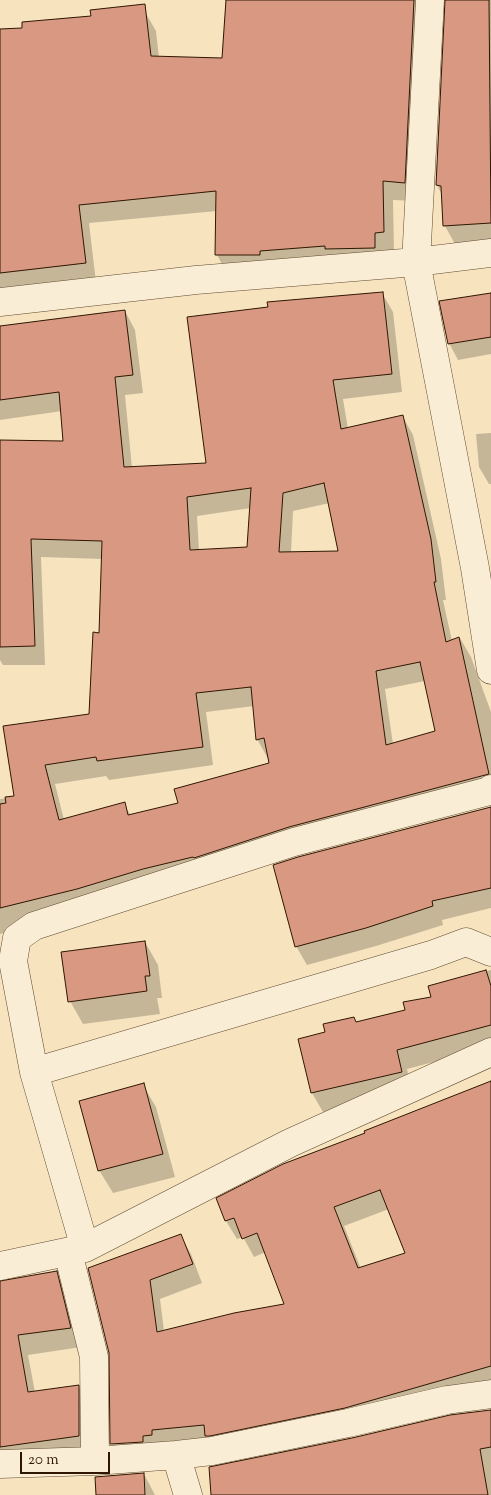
<!DOCTYPE html>
<html>
<head>
<meta charset="utf-8">
<style>
	body { margin:0 }
	#map { position:relative; width:491px; height:1495px; overflow:hidden; background:#f7e4bf; font-family:"Sorts Mill Goudy",serif }
	canvas { display:block }
	.scale { position:absolute; left:20px; top:1452px; width:90px; height:22px; box-sizing:border-box; border:2px solid #2e1600; border-top:0; padding-left:6px; font-size:15px; line-height:18px; white-space:nowrap; color:#2e1600; -webkit-text-stroke:4px #faedd5; paint-order:stroke }
</style>
</head>
<body>
<div id="map">
<canvas width="491" height="1495"></canvas>
<div class="scale">20 m</div>
</div>
<script>
const ctx = document.querySelector('canvas').getContext('2d');
ctx.lineJoin = 'round';
function fillPath(path, color) {
  ctx.fillStyle = color;
  ctx.fill(path, 'evenodd');
}
function poly(rows) {
  const path = new Path2D();
  for (const r of rows) {
    path.moveTo(r[0], r[1]);
    for (let i = 2; i < r.length; i += 2) path.lineTo(r[i], r[i + 1]);
  }
  return path;
}
function trace(path, color, width, dash) {
  ctx.strokeStyle = color;
  ctx.lineWidth = width;
  ctx.lineCap = dash ? 'butt' : 'round';
  ctx.setLineDash(dash || []);
  ctx.stroke(path);
}
fillPath(poly([
	[227,0,491,0,491,242,455,244,445,226,442,195,437,185,447,4,442,3,415,201,393,200,394,251,227,273,217,255,217,211,89,223,96,282,0,298,0,30,23,29,145,12,156,31,159,58,224,59],
	[382,293,393,312,402,392,343,399,348,429,403,417,413,435,441,559,446,600,443,600,452,641,460,638,471,657,491,712,491,796,0,934,0,799,16,797,90,715,100,634,103,559,41,557,45,665,3,665,0,660,0,441,65,443,62,411,0,420,0,327,125,311,135,330,143,393,125,395,132,468,207,464],
	[330,503,339,552,291,553,293,511],
	[251,508,248,548,199,551,197,516],
	[425,681,436,732,393,744,385,689],
	[254,706,257,739,271,764,180,804,131,816,124,804,64,820,55,784,106,776,109,780,213,765,206,712],
	[491,294,491,354,458,360,449,343],
	[491,433,491,484,489,484,479,467,476,434],
	[491,808,491,908,442,920,443,925,376,946,307,965,296,946],
	[145,942,158,965,162,998,157,998,160,1014,83,1024,70,1001],
	[491,970,491,1047,407,1069,412,1091,323,1112,312,1093,300,1040,356,1023,407,1011,433,998,430,987],
	[491,1082,491,1398,122,1463,112,1444,110,1353,90,1269,180,1235,191,1254,202,1283,160,1299,164,1331,286,1305,266,1252,254,1257,243,1237,237,1239,226,1221,218,1199],
	[389,1209,406,1254,361,1269,344,1226],
	[143,1085,156,1107,175,1177,113,1193,99,1170],
	[56,1273,67,1292,81,1347,28,1355,35,1392,78,1386,89,1406,90,1455,0,1468,0,1292],
	[491,1411,491,1495,213,1495],
	[144,1474,155,1495,97,1495]
]), '#0003');
const building = poly([
	[226,0,414,0,405,183,383,181,384,232,375,233,375,248,325,249,325,246,260,251,260,255,215,255,216,191,79,205,86,263,0,273,0,29,22,28,22,22,91,16,90,10,145,4,151,56,222,58,226,0],
	[445,0,489,0,491,223,443,226,441,186,436,185,445,0],
	[383,292,392,374,333,380,341,429,403,415,431,539,436,582,434,582,446,642,459,637,489,774,289,827,194,858,193,857,143,869,77,889,0,908,0,804,6,803,5,797,14,796,3,726,89,714,93,632,99,633,102,541,31,539,35,646,0,647,0,440,63,441,59,392,0,400,0,326,125,310,133,375,115,377,124,467,206,463,187,317,268,307,267,302,383,292],
	[324,483,338,551,279,552,283,493,324,483],
	[251,488,247,547,190,550,187,497,251,488],
	[420,662,435,731,386,745,376,671,420,662],
	[251,687,256,740,264,738,269,763,174,789,178,803,128,815,125,802,59,820,45,765,96,757,97,761,203,747,196,693,251,687],
	[491,293,491,337,448,344,439,301,491,293],
	[491,807,491,888,432,901,433,906,366,928,295,947,273,865,298,857,491,807],
	[145,941,150,976,145,976,147,991,68,1002,61,952,145,941],
	[486,970,491,986,491,1025,397,1050,402,1072,311,1093,298,1039,325,1032,323,1024,354,1017,356,1022,405,1010,403,1002,431,997,428,986,486,970],
	[491,1081,491,1366,345,1408,210,1436,205,1436,204,1425,152,1430,152,1435,143,1436,143,1442,110,1444,109,1353,88,1268,181,1234,193,1264,150,1280,157,1332,234,1313,284,1304,257,1233,242,1239,234,1218,225,1221,216,1198,283,1164,365,1133,364,1131,491,1081],
	[380,1190,405,1253,358,1268,334,1207,380,1190],
	[144,1083,163,1154,98,1171,79,1101,144,1083],
	[57,1271,71,1328,18,1335,28,1392,79,1385,79,1436,0,1447,0,1281,57,1271],
	[491,1410,491,1447,480,1449,488,1495,211,1495,209,1467,352,1438,450,1415,491,1410],
	[144,1473,145,1495,96,1495,95,1477,144,1473]
]);
fillPath(building, '#d99882');
trace(building, '#2e1600', 1);
const minor = poly([
	[430,0,416,262,475,568,491,670],
	[0,302,196,280,416,262,491,253],
	[34,1072,431,955,466,942,491,952],
	[85,1248,34,1072,13,961,17,938,34,926,294,842,489,791,491,789],
	[68,1252,94,1357,95,1461],
	[0,1266,85,1248,290,1143,491,1052],
	[176,1455,188,1495],
	[0,1464,95,1461,176,1455,212,1451,348,1423,447,1400,491,1394]
]);
trace(minor, '#604a30', 29);
trace(minor, '#faedd5', 28);
</script>
</body>
</html>
